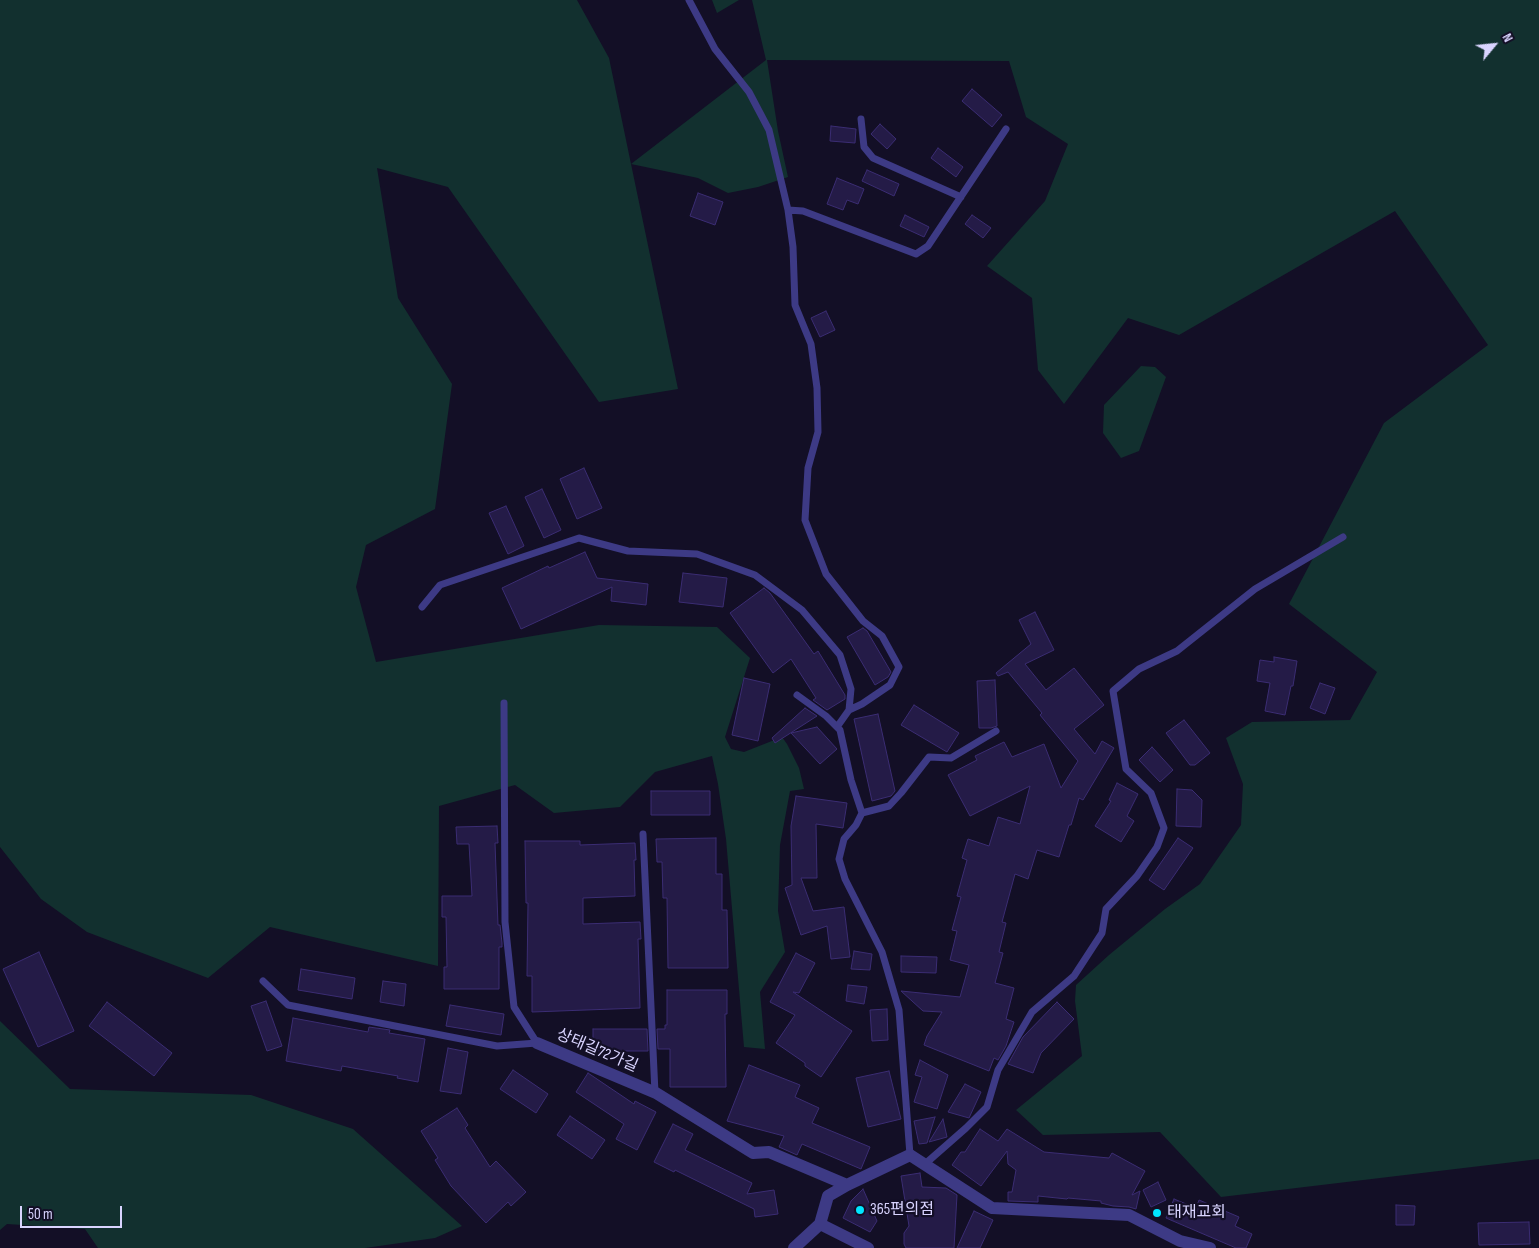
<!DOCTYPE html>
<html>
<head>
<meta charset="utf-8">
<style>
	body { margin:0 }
	#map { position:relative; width:1539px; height:1248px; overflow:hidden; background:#130f26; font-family:"Sofia Sans Condensed",sans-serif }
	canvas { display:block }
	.north { position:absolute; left:1469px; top:20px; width:50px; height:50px; -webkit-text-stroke:4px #130f26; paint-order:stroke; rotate:62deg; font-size:14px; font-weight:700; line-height:20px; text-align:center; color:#d9d4ff }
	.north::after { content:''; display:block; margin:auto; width:18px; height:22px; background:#d9d4ff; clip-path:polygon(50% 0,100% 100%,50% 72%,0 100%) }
	.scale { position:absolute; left:20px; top:1206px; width:102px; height:22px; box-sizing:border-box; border:2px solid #d9d4ff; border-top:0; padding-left:6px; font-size:15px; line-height:18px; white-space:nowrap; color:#d9d4ff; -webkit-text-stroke:4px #130f26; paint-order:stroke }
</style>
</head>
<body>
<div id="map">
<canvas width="1539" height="1248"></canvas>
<div class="north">N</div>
<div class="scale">50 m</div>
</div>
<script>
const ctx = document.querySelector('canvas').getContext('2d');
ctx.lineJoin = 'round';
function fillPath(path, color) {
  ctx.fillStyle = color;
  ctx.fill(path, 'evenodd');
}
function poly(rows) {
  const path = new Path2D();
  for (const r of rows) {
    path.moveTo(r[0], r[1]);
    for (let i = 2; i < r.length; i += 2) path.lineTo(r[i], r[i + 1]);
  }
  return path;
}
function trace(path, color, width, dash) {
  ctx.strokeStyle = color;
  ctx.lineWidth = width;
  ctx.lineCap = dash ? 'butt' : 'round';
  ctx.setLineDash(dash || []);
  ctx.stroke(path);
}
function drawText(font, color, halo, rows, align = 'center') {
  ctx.font = font + ' "Sofia Sans Condensed","Noto Sans KR",sans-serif';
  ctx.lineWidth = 4.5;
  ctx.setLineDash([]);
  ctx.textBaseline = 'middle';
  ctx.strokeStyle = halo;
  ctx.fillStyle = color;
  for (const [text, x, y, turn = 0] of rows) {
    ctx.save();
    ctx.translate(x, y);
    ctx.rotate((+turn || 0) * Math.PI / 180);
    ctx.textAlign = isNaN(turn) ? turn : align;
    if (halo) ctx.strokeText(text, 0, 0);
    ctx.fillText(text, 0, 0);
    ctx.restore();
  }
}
fillPath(poly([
	[0,0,577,0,609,58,631,164,766,60,752,0,1539,0,1539,1159,1221,1197,1160,1132,1043,1135,1016,1110,1082,1056,1075,1001,1076,985,1109,955,1165,909,1200,884,1241,825,1243,784,1226,738,1252,722,1350,720,1377,672,1289,604,1384,423,1488,345,1395,211,1179,335,1128,318,1064,404,1038,370,1032,298,987,266,1045,201,1068,144,1026,117,1009,61,767,60,778,131,788,177,758,187,728,193,698,178,631,164,678,389,599,402,448,187,377,168,398,298,452,384,435,509,366,545,356,587,376,662,599,625,717,627,750,658,725,737,731,749,744,752,782,737,787,744,799,768,804,789,790,791,780,845,778,911,785,952,760,992,765,1049,744,1047,726,839,718,784,712,756,655,772,620,807,554,813,515,785,439,806,438,966,270,927,208,978,87,932,41,899,0,847],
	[712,0,739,0,717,13],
	[1141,366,1155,367,1166,377,1139,451,1121,458,1103,433,1104,405],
	[0,1021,70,1089,251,1095,353,1129,462,1226,435,1238,365,1248,98,1248,85,1229,7,1224,0,1230]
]), '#12302f');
const building = poly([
	[972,89,1002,115,992,127,962,101,972,89],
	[880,124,896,139,887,149,871,134,880,124],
	[831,126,856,129,855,143,830,141,831,126],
	[938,148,963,167,956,177,931,158,938,148],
	[867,170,899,184,894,196,862,181,867,170],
	[837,178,864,189,858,204,847,200,843,210,827,204,837,178],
	[698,193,723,202,715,225,690,216,698,193],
	[905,215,929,227,924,237,900,226,905,215],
	[972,215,991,228,983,238,965,224,972,215],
	[826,311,835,330,820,337,811,318,826,311],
	[584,468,602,508,577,519,560,479,584,468],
	[542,489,561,530,544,538,525,497,542,489],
	[506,506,524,546,508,554,489,513,506,506],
	[585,552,597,578,648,584,646,605,611,601,612,587,521,629,502,588,548,566,549,568,585,552],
	[683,573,727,578,723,607,679,602,683,573],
	[764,588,770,593,814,654,818,651,845,695,845,699,827,710,813,700,816,698,791,659,773,673,730,613,764,588],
	[1035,612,1054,650,1025,664,1046,690,1074,668,1104,705,1074,729,1095,754,1102,741,1114,748,1083,800,1079,798,1071,825,1069,825,1059,857,1037,850,1028,879,1015,874,1002,922,1006,923,999,952,1003,953,995,983,1014,988,1006,1019,1014,1022,1006,1046,998,1060,994,1058,989,1071,924,1045,927,1036,942,1012,923,1011,901,991,960,997,969,965,950,960,957,931,952,930,961,897,957,896,967,860,962,858,968,839,989,846,998,817,1020,824,1030,786,970,816,948,775,977,760,975,756,1004,742,1012,757,1044,744,1061,788,1078,761,1040,715,1042,713,1008,672,998,676,996,673,1031,644,1019,620,1035,612],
	[863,628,867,631,891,672,888,677,875,685,847,637,863,628],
	[1274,657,1297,661,1293,686,1291,686,1285,715,1265,711,1270,683,1257,681,1260,660,1274,662,1274,657],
	[744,678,770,684,758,741,732,735,744,678],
	[995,680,997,726,991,728,979,728,977,681,995,680],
	[1320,683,1335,688,1325,714,1310,708,1320,683],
	[914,705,959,733,947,752,901,725,914,705],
	[805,708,817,716,775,743,772,738,805,708],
	[878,714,895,791,891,796,872,801,854,719,878,714],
	[1184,720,1210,753,1195,765,1190,765,1166,733,1184,720],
	[817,727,837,749,820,764,791,733,817,727],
	[1152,747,1173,770,1160,782,1139,760,1152,747],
	[1117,783,1138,794,1127,816,1134,821,1121,842,1095,826,1111,801,1109,800,1117,783],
	[1177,789,1192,790,1202,800,1201,827,1176,826,1177,789],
	[651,791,710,791,710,815,651,815,651,791],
	[796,796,847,803,843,828,816,824,817,878,801,878,813,911,844,907,850,957,831,959,827,926,801,935,785,888,792,885,791,826,796,796],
	[497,826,498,843,495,843,498,925,500,925,502,943,502,947,499,947,499,989,444,989,444,967,447,967,446,917,442,917,442,896,472,896,469,844,457,844,456,827,497,826],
	[716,838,716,874,722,874,722,910,727,910,728,968,668,968,667,898,663,898,662,862,657,862,656,839,716,838],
	[1178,838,1193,848,1164,890,1149,880,1178,838],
	[525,841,580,841,580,845,635,843,636,860,634,860,635,896,583,898,583,924,640,922,641,939,638,939,640,1008,532,1012,532,976,527,976,528,903,526,903,525,841],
	[854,951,872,954,870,970,851,969,854,951],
	[39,952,74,1031,38,1047,3,969,39,952],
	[796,953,815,963,799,993,793,992,852,1031,821,1077,805,1066,805,1063,776,1043,795,1015,770,1002,796,953],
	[901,956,937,957,936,973,901,972,901,956],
	[301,969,355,978,352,999,298,990,301,969],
	[383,981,406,984,404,1006,380,1002,383,981],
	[848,985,867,987,864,1004,846,1001,848,985],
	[667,990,727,990,727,1014,725,1014,726,1087,670,1087,670,1049,658,1049,657,1029,665,1029,665,1025,667,1025,667,990],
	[266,1001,282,1046,267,1051,251,1006,266,1001],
	[107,1002,172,1053,154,1076,89,1026,107,1002],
	[1057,1002,1074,1019,1041,1053,1033,1073,1008,1064,1023,1037,1057,1002],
	[450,1005,504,1014,501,1035,446,1026,450,1005],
	[887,1009,888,1040,872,1041,870,1010,887,1009],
	[293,1018,368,1032,369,1027,390,1030,389,1033,425,1039,418,1082,397,1078,398,1076,342,1066,341,1071,286,1061,293,1018],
	[593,1029,647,1029,648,1051,593,1051,593,1029],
	[448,1048,468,1052,461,1094,440,1091,448,1048],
	[920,1060,948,1075,937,1109,914,1102,922,1077,915,1075,920,1060],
	[749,1065,800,1085,795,1097,819,1108,812,1123,870,1147,861,1169,802,1144,797,1155,779,1147,784,1136,727,1121,749,1065],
	[513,1070,548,1094,536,1113,500,1089,513,1070],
	[889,1071,901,1119,868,1127,856,1078,889,1071],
	[588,1073,634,1104,635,1101,656,1112,637,1150,616,1139,624,1124,576,1092,588,1073],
	[965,1084,981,1092,969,1118,948,1112,965,1084],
	[457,1108,468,1125,465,1128,490,1167,496,1161,526,1192,511,1206,508,1202,486,1223,451,1186,435,1160,438,1158,421,1131,457,1108],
	[570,1116,605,1140,592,1159,557,1135,570,1116],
	[935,1117,927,1143,919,1144,914,1121,935,1117],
	[943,1119,947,1137,929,1142,943,1119],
	[673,1124,693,1134,685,1150,752,1183,747,1194,774,1190,778,1214,755,1217,754,1209,675,1170,674,1172,654,1162,673,1124],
	[980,1129,998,1141,1007,1129,1044,1152,1109,1158,1112,1153,1145,1171,1132,1195,1140,1191,1136,1209,1129,1207,1113,1206,1101,1203,1101,1201,1068,1198,1067,1199,1038,1196,1038,1202,1008,1201,1008,1192,1012,1192,1016,1170,1008,1164,1007,1151,981,1186,952,1165,961,1152,965,1152,980,1129],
	[920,1173,922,1187,946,1188,957,1195,954,1248,906,1248,904,1244,904,1233,909,1226,901,1176,920,1173],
	[1158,1182,1166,1200,1151,1207,1143,1190,1158,1182],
	[863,1189,877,1221,870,1232,843,1218,851,1201,863,1189],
	[1174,1199,1196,1208,1199,1200,1239,1217,1235,1226,1252,1234,1246,1248,1236,1248,1166,1218,1174,1199],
	[1396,1205,1415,1206,1414,1225,1396,1225,1396,1205],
	[974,1211,993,1220,980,1248,957,1248,974,1211],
	[1529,1222,1530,1244,1479,1245,1478,1223,1529,1222]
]);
fillPath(building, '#241b47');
trace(building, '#3b2d73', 1);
trace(poly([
	[689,0,715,49,749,92,769,130,788,210,793,247,795,305,811,344,817,388,818,432,808,468,805,520,826,574,863,621,882,636,899,667,890,685,862,704,849,710],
	[861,119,864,147,873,158,961,197],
	[788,210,803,211,916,254,928,246,1006,129],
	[422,607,440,585,579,538,628,551,697,554,755,575,802,610,840,655,851,689,849,710,837,727],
	[797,695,826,716,840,730,851,780,862,813],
	[643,834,655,1093],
	[263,981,288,1005,497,1046,537,1043,514,1007,505,922,504,703],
	[910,1155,899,1010,882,952,845,879,839,859,844,839,856,825,862,813,889,806,901,793,929,757,951,758,996,731],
	[925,1164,966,1128,987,1107,998,1070,1032,1012,1074,976,1102,933,1106,909,1137,876,1157,847,1164,828,1151,793,1126,769,1113,691,1139,669,1177,651,1255,589,1343,537]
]), '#3d3a85', 7);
trace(poly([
	[537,1043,656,1093,753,1153,769,1152,847,1185],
	[820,1224,828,1196,847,1185,910,1155,992,1208,1129,1215,1180,1241,1210,1248],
	[794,1248,820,1224,868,1248]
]), '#3d3a85', 12);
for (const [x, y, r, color] of [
	[860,1210,5,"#00e5ff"],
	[1157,1213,5,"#00e5ff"]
]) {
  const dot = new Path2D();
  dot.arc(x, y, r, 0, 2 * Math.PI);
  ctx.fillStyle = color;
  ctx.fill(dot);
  trace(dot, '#130f26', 2);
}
drawText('16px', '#d9d4ff', '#130f26', [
	["상태길72가길",597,1051,23]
]);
drawText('16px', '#d9d4ff', '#130f26', [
	["365편의점",870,1210],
	["태재교회",1167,1213]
], 'left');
</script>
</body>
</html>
